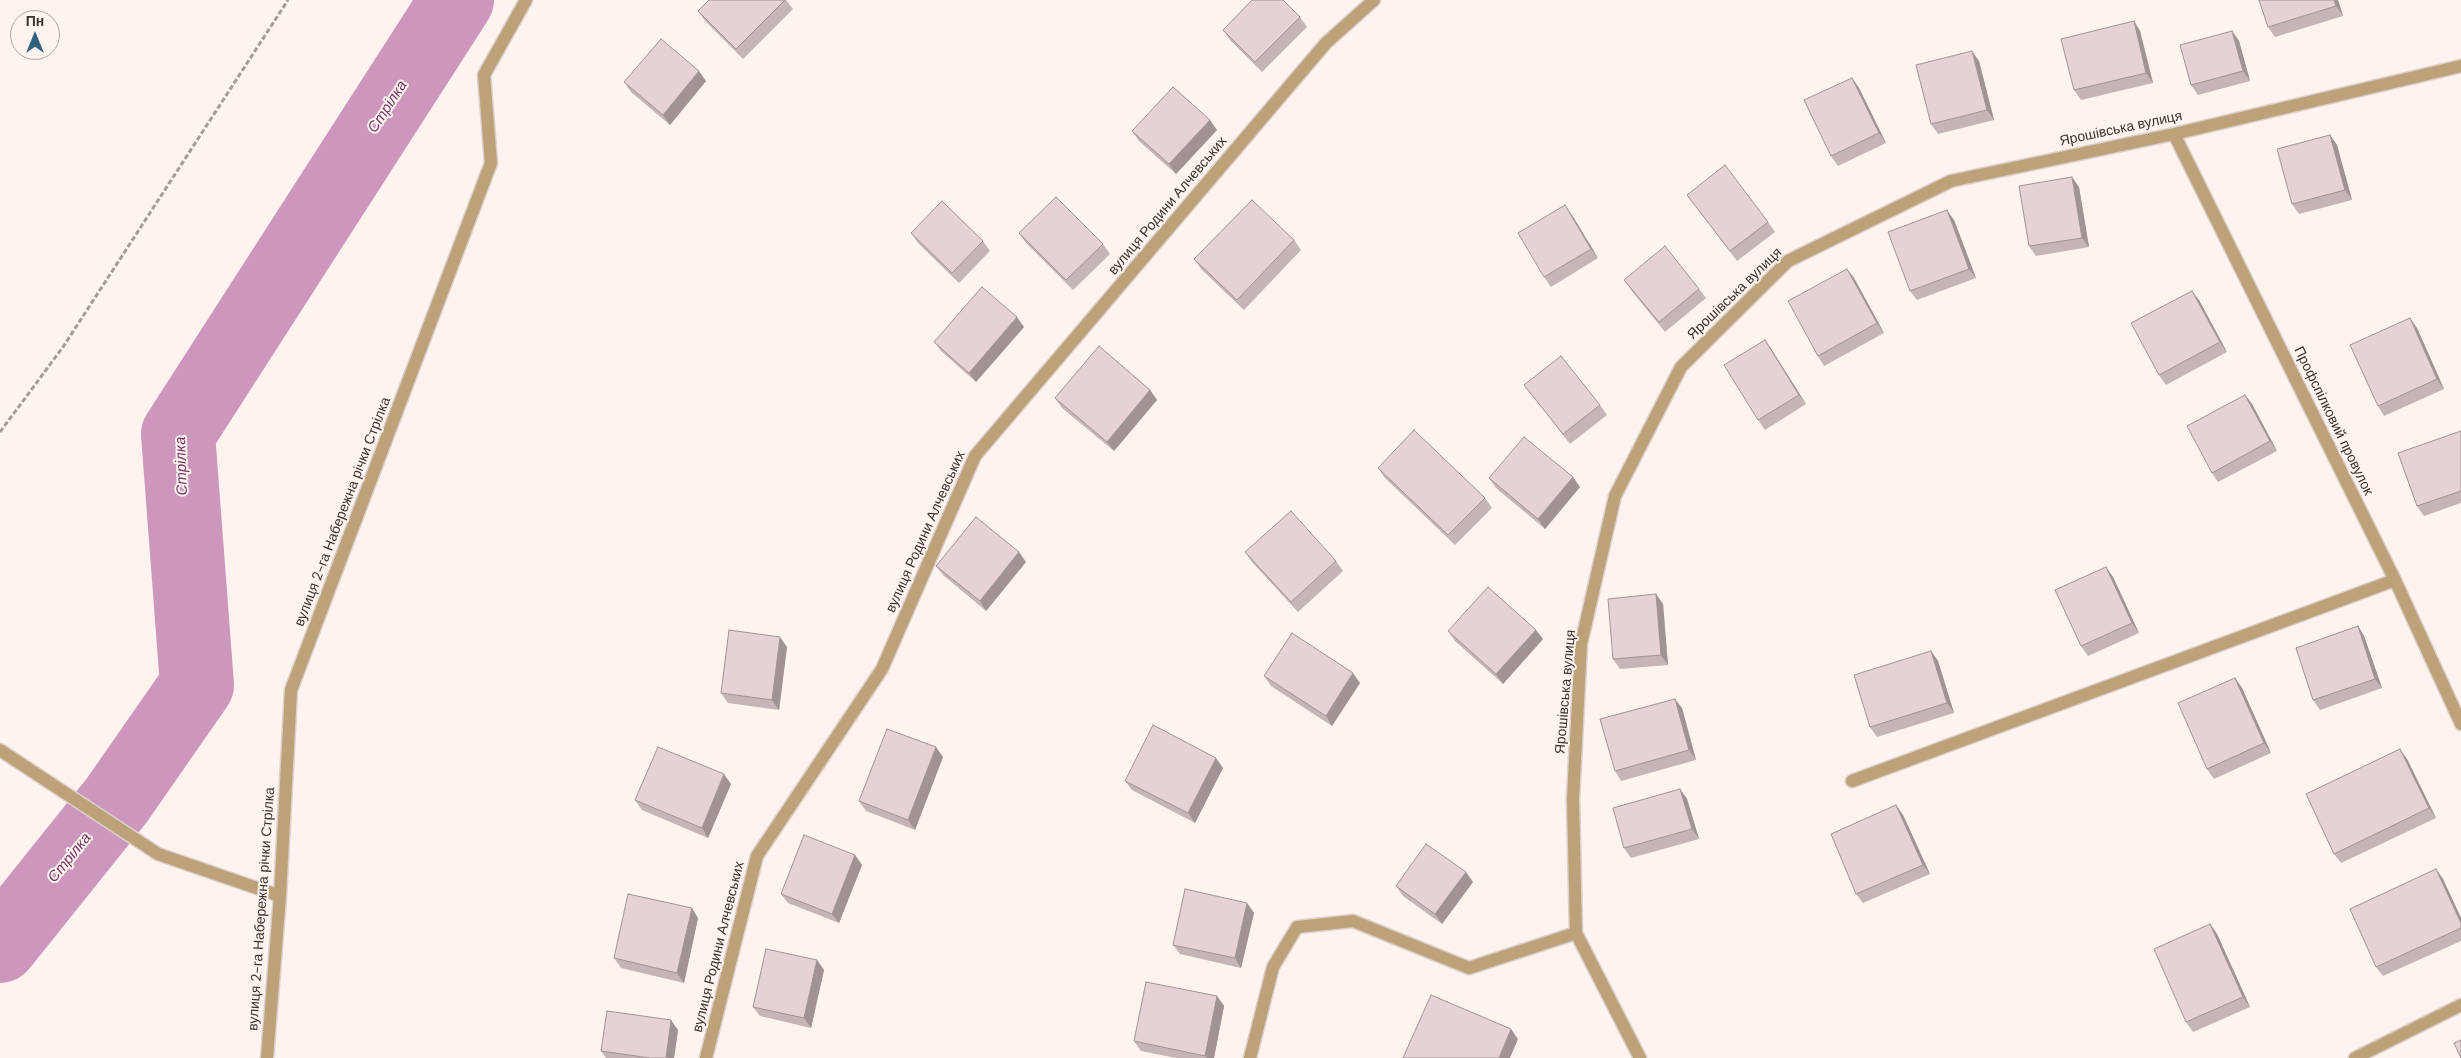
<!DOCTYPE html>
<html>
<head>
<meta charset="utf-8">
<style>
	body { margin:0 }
	#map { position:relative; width:2461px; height:1058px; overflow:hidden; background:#fef3ee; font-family:"DM Sans",sans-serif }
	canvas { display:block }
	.north { position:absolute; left:10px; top:10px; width:50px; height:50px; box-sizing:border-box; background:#fef3ee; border:1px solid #afa6a2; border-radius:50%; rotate:0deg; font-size:14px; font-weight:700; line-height:20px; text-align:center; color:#393230 }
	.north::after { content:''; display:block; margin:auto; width:18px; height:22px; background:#326180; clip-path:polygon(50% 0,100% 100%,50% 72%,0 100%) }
</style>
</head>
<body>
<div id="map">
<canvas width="2461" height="1058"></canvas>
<div class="north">Пн</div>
</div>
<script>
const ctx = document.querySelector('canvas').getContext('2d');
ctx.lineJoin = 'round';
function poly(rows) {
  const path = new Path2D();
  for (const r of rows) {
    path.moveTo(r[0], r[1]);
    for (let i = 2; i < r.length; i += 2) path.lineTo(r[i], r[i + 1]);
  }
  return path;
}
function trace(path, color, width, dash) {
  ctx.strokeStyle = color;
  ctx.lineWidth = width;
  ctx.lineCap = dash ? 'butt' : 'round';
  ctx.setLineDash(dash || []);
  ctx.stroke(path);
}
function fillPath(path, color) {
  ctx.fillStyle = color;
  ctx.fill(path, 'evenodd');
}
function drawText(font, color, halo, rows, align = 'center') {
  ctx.font = font + ' "DM Sans",sans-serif';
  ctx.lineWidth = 4;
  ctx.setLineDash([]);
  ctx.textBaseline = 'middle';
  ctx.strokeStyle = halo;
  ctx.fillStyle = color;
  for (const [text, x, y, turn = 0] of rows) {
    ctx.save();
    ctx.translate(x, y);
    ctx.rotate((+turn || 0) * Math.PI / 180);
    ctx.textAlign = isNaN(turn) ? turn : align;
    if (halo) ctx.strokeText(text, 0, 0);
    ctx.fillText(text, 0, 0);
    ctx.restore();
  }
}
trace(poly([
	[0,946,117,800,197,685,178,434,457,0]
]), '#cd97bd', 74);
const minor = poly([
	[2174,134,2395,580,2461,724],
	[0,750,158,854,280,896],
	[1852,781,2395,580],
	[1576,933,1573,799,1581,644,1615,496,1681,367,1788,261,1951,181,2174,134,2461,66],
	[267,1058,280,896,291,690,491,163,484,75,526,0],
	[706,1058,757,856,882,669,975,456,1326,43,1374,0],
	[1250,1058,1273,967,1297,927,1353,921,1469,968,1576,933,1640,1058],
	[2355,1058,2461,1005]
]);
trace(minor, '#dbd0cc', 15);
trace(poly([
	[0,432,63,347,288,0]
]), '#a59b98', 3, [5, 2.5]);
trace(minor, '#bda179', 12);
fillPath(poly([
	[709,0,786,0,793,9,743,59,705,21,698,11],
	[2338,0,2343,16,2275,37,2268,27],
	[1300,17,1307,27,1262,72,1230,40,1223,30],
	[2134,21,2140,31,2153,83,2081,100,2074,90],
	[2232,31,2239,41,2250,81,2198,95,2191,85],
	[1979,61,1994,120,1938,134,1931,124],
	[1852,78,1859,88,1886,143,1838,166,1831,156],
	[706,81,670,125,631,92,624,82],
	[1217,130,1176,174,1139,141,1132,131],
	[2330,135,2337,145,2352,200,2299,214,2292,204],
	[2079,187,2089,247,2036,256,2029,246],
	[1687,195,1768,222,1775,232,1737,261],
	[1572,215,1598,258,1551,287,1544,277],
	[1954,220,1976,278,1917,300,1910,291],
	[911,233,983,241,990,251,959,283,918,243],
	[1019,233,1103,244,1110,254,1073,290,1026,243],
	[1294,240,1301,250,1244,310,1201,269,1194,259],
	[1847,269,1854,278,1884,333,1824,366,1818,356],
	[1624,280,1699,289,1706,298,1665,332,1631,290],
	[2199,300,2227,352,2166,385,2159,375],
	[1024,327,976,382,941,351,934,342],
	[2417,328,2444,389,2384,416,2378,406],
	[1765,340,1806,404,1765,430,1758,420],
	[1524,385,1600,405,1607,415,1570,444],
	[1150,390,1157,400,1114,451,1062,408,1055,398],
	[2245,395,2252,404,2277,451,2218,482,2212,473],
	[2461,431,2461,503,2424,516,2417,506],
	[1378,468,1485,498,1492,508,1455,545,1385,478],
	[1489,478,1580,487,1545,529,1496,488],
	[1245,552,1336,561,1343,571,1298,612,1252,562],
	[1026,562,986,611,943,575,936,566],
	[2106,567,2113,577,2139,633,2088,656,2081,646],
	[1656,594,1663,604,1668,665,1620,669,1613,659],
	[2358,626,2364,636,2382,688,2320,710,2313,700],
	[1448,631,1543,639,1503,684,1455,641],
	[787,647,779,710,728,703,721,693],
	[1931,651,1938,661,1954,713,1877,737,1870,727],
	[1264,676,1360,683,1332,726,1271,686],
	[2235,678,2242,688,2271,753,2214,779,2207,769],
	[1682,708,1696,760,1621,781,1615,771],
	[943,757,915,830,866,811,859,801],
	[2407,759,2436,818,2341,863,2334,854],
	[1223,768,1195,823,1132,790,1125,781],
	[731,784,708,838,642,810,635,800],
	[1680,789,1687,799,1699,839,1631,858,1624,848],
	[1896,805,1903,815,1930,874,1863,903,1856,894],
	[855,855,862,865,839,923,788,903,781,894],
	[2436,869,2443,879,2461,918,2461,941,2383,976,2376,967],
	[1473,882,1442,924,1403,896,1396,886],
	[1247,903,1254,913,1241,968,1180,954,1173,945],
	[698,918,684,983,621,968,614,958],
	[2210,924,2217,934,2250,1007,2193,1032,2186,1022],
	[817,960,824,970,811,1028,760,1016,753,1007],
	[1217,996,1224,1006,1214,1058,1176,1058,1141,1051,1134,1041],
	[678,1030,674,1058,606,1058,601,1051]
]), '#c6b5b6');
fillPath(poly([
	[2334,0,2338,0,2343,16,2336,6],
	[2134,21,2140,31,2153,83,2146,73],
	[2232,31,2239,41,2250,81,2243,71],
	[1972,51,1979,61,1994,120,1987,110],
	[699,71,706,81,670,125,663,115],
	[1852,78,1859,88,1886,143,1879,133],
	[1210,120,1217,130,1176,174,1169,164],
	[2330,135,2337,145,2352,200,2345,190],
	[2072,177,2079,187,2089,247,2082,238],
	[1565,205,1572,215,1598,258,1591,249],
	[1947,210,1954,220,1976,278,1969,269],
	[1847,269,1854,278,1884,333,1877,323],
	[2192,291,2199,300,2227,352,2220,342],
	[1017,317,1024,327,976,382,969,373],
	[2410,318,2417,328,2444,389,2437,379],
	[1765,340,1772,350,1806,404,1799,395],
	[1150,390,1157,400,1114,451,1107,442],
	[2245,395,2252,404,2277,451,2270,441],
	[1573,477,1580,487,1545,529,1538,519],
	[1019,552,1026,562,986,611,980,601],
	[2106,567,2113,577,2139,633,2132,623],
	[1656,594,1663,604,1668,665,1661,655],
	[2358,626,2364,636,2382,688,2375,679],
	[1536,630,1543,639,1503,684,1496,674],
	[780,637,787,647,779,710,772,700],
	[1931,651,1938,661,1954,713,1947,703],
	[1353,673,1360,683,1332,726,1326,716],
	[2235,678,2242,688,2271,753,2264,743],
	[1675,699,1682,708,1696,760,1689,750],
	[936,747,943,757,915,830,908,820],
	[2400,749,2407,759,2436,818,2429,808],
	[1216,758,1223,768,1195,823,1188,813],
	[724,774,731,784,708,838,702,828],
	[1680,789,1687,799,1699,839,1692,829],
	[1896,805,1903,815,1930,874,1923,865],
	[855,855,862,865,839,923,832,914],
	[2436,869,2443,879,2461,918,2461,923],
	[1466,872,1473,882,1442,924,1435,914],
	[1247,903,1254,913,1241,968,1235,958],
	[692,908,698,918,684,983,677,973],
	[2210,924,2217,934,2250,1007,2243,997],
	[817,960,824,970,811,1028,804,1018],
	[1217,996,1224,1006,1214,1058,1207,1058,1205,1056],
	[671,1020,678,1030,674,1058,666,1058],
	[1511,1029,1518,1039,1510,1058,1499,1058]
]), '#a19394');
const building = poly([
	[709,0,785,0,736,49,698,11,709,0],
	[1252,0,1283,0,1300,17,1255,62,1223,30,1252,0],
	[2259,0,2334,0,2336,6,2268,27,2259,0],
	[2134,21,2146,73,2074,90,2061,39,2134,21],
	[2232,31,2243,71,2191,85,2180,45,2232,31],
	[661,39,699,71,663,115,624,82,661,39],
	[1972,51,1987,110,1931,124,1916,65,1972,51],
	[1852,78,1879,133,1831,156,1804,100,1852,78],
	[1173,87,1210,120,1169,164,1132,131,1173,87],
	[2330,135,2345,190,2292,204,2277,149,2330,135],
	[1725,165,1768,222,1730,251,1687,195,1725,165],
	[2072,177,2082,238,2029,246,2019,186,2072,177],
	[1056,197,1103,244,1066,280,1019,233,1056,197],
	[1252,200,1294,240,1237,300,1194,259,1252,200],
	[942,201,983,241,952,273,911,233,942,201],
	[1565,205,1591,249,1544,277,1518,233,1565,205],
	[1947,210,1969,269,1910,291,1888,232,1947,210],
	[1665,246,1699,289,1659,322,1624,280,1665,246],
	[1847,269,1877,323,1818,356,1788,301,1847,269],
	[982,287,1017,317,969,373,934,342,982,287],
	[2192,291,2220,342,2159,375,2131,323,2192,291],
	[2410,318,2437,379,2378,406,2350,345,2410,318],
	[1765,340,1799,395,1758,420,1724,365,1765,340],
	[1099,346,1150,390,1107,442,1055,398,1099,346],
	[1561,356,1600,405,1563,434,1524,385,1561,356],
	[2245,395,2270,441,2212,473,2187,426,2245,395],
	[1414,430,1485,498,1448,535,1378,468,1414,430],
	[2461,431,2461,491,2417,506,2398,453,2461,431],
	[1524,437,1573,477,1538,519,1489,478,1524,437],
	[1291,511,1336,561,1291,602,1245,552,1291,511],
	[976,517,1019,552,980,601,936,566,976,517],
	[2106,567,2132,623,2081,646,2055,590,2106,567],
	[1488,587,1536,630,1496,674,1448,631,1488,587],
	[1656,594,1661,655,1613,659,1608,599,1656,594],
	[2358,626,2375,679,2313,700,2296,648,2358,626],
	[729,630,780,637,772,700,721,693,729,630],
	[1292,633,1353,673,1326,716,1264,676,1292,633],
	[1931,651,1947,703,1870,727,1854,675,1931,651],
	[2235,678,2264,743,2207,769,2178,703,2235,678],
	[1675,699,1689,750,1615,771,1600,719,1675,699],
	[1153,725,1216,758,1188,813,1125,781,1153,725],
	[887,729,936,747,908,820,859,801,887,729],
	[658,747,724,774,702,828,635,800,658,747],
	[2400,749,2429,808,2334,854,2306,794,2400,749],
	[1680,789,1692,829,1624,848,1613,808,1680,789],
	[1896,805,1923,865,1856,894,1831,834,1896,805],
	[804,835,855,855,832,914,781,894,804,835],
	[1426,844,1466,872,1435,914,1396,886,1426,844],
	[2436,869,2461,923,2461,928,2376,967,2350,909,2436,869],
	[1185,889,1247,903,1235,958,1173,945,1185,889],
	[628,894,692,908,677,973,614,958,628,894],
	[2210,924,2243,997,2186,1022,2154,949,2210,924],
	[766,949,817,960,804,1018,753,1007,766,949],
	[1146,982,1217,996,1205,1056,1134,1041,1146,982],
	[1431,995,1511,1029,1499,1058,1403,1058,1431,995],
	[607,1011,671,1020,666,1058,650,1058,601,1051,607,1011],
	[2461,1040,2461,1058,2454,1043,2461,1040]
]);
fillPath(building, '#e6d2d4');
trace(building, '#a19394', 1);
drawText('14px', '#393230', '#fef3ee', [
	["Ярошівська вулиця",2121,129,-12],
	["вулиця Родини Алчевських",1168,206,-50],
	["Ярошівська вулиця",1735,294,-44],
	["Профспілковий провулок",2333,421,64],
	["вулиця 2-га Набережна річки Стрілка",343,512,-69],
	["вулиця Родини Алчевських",926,532,-66],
	["Ярошівська вулиця",1566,692,-85],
	["вулиця 2-га Набережна річки Стрілка",262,909,-86],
	["вулиця Родини Алчевських",719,947,-76]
]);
drawText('italic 15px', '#733264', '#fef3ee', [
	["Стрілка",388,107,-57],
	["Стрілка",182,466,-92],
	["Стрілка",70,858,-51]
]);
</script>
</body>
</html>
